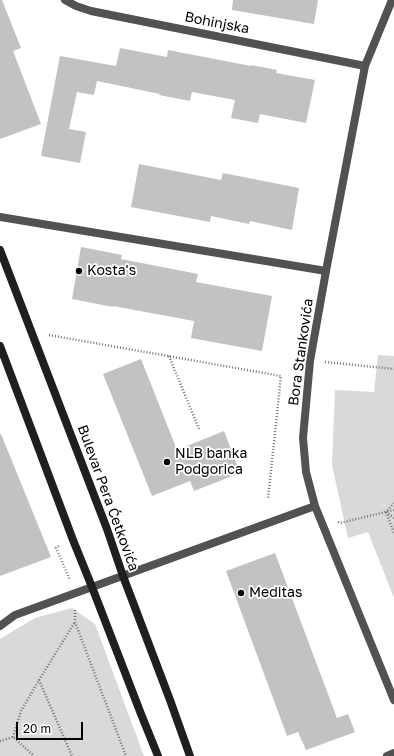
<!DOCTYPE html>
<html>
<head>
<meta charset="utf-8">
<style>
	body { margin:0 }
	#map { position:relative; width:394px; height:756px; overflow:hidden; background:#fff; font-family:"Golos Text",sans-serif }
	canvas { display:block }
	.scale { position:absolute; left:16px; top:722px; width:67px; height:18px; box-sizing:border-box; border:2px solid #000; border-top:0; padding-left:5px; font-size:12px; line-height:14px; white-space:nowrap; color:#000; -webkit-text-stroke:3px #fff; paint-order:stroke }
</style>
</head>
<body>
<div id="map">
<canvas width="394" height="756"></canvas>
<div class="scale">20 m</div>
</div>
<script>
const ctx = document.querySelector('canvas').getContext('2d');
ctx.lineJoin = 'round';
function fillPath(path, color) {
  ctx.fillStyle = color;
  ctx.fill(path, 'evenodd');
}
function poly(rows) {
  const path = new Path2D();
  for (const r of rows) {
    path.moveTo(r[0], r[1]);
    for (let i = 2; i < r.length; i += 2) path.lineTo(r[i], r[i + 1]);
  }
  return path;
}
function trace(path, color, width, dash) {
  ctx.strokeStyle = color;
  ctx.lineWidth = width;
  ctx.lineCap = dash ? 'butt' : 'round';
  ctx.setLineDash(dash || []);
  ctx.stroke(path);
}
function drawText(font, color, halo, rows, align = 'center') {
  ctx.font = font + ' "Golos Text",sans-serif';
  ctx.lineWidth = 3.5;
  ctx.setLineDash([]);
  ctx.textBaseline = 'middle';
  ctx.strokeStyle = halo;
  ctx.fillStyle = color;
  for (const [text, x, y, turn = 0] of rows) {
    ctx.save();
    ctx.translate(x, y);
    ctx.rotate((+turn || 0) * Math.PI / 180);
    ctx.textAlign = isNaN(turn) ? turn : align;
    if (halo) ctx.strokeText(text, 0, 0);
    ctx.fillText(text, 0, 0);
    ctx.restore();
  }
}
fillPath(poly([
	[378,355,394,356,394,598,368,532,348,538,332,465,335,390,374,392],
	[72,608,95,624,144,756,0,756,0,639,35,618]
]), '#d9d9d9');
fillPath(poly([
	[0,0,2,0,21,48,13,51,41,124,0,139],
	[233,0,318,0,314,24,232,10],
	[120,48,167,57,168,50,251,66,251,65,277,70,276,73,315,80,306,123,260,114,258,123,231,118,235,100,192,92,190,101,159,95,160,94,97,81,94,95,77,92,69,129,86,132,80,163,41,156,60,56,116,66],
	[139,164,221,180,223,173,299,188,292,230,250,221,249,224,211,216,210,222,131,207],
	[81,247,122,255,121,259,198,274,196,282,272,296,262,351,191,338,194,321,113,306,113,307,72,299],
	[141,359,177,450,224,431,240,473,194,491,190,481,152,496,103,374],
	[0,434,1,434,51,557,0,576],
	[275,553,337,718,348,714,355,732,306,750,298,732,287,736,226,571]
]), '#c2c2c2');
trace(poly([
	[49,335,281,376,268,499],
	[169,356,199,429],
	[325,362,394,369],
	[394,503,386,512,394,533],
	[386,512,394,518],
	[338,522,340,523,394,510],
	[59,546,56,548,70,580],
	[75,610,75,622,126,756],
	[39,680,72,756],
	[13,737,21,711,39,680,75,622],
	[0,741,13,737,34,756]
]), '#747474', 2.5, [1, 2]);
trace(poly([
	[0,217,326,271]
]), '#525252', 8);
trace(poly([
	[65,0,76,6,91,11,365,66],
	[392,0,365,66,326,271,310,361,303,438,306,472,315,506,394,700],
	[0,626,15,615,315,506],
	[387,756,394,753]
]), '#525252', 8);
trace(poly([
	[0,250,107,529,123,576,170,700,190,756],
	[0,346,73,540,92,587,141,714,158,756]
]), '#1f1f1f', 8);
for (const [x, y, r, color] of [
	[79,271,4,"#000"],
	[167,462,4,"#000"],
	[241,593,4,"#000"]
]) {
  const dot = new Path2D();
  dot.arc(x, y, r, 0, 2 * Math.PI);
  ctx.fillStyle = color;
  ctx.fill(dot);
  trace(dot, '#fff', 1.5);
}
drawText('14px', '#000', '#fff', [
	["Bohinjska",217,23,11],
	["Bora Stankovića",301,352,-82],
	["Bulevar Pera Ćetkovića",108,498,70]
]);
drawText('14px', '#000', '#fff', [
	["Kosta's",87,271],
	["NLB banka",175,454],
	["Podgorica",175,470],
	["Meditas",249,593]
], 'left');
</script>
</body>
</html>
